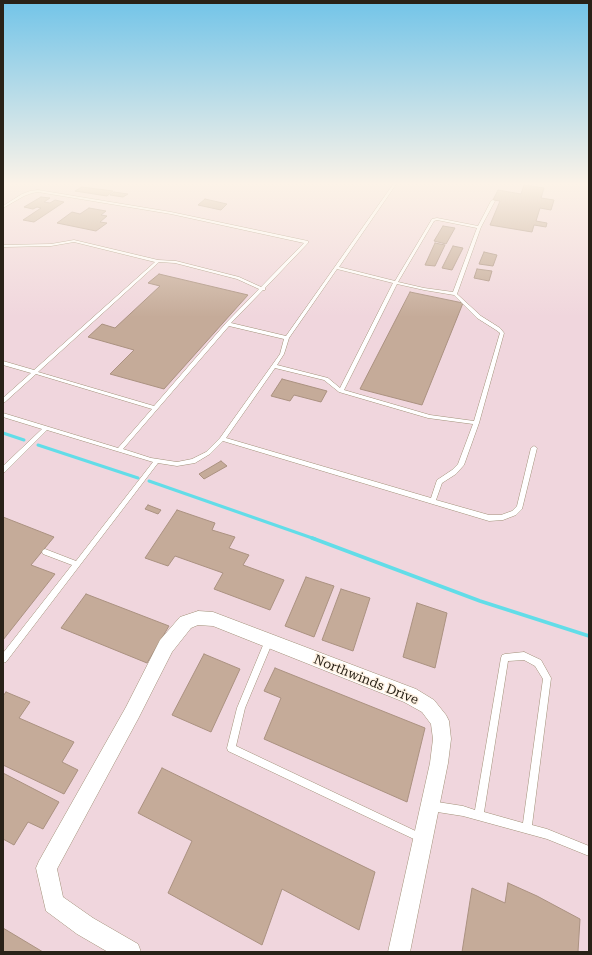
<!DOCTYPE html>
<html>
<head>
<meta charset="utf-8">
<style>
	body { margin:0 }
	#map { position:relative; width:592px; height:955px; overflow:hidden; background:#f8e5cb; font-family:"Roboto Serif",serif }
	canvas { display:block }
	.frame { position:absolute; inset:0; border:4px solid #292218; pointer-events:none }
</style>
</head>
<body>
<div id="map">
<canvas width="592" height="955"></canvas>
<div class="frame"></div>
</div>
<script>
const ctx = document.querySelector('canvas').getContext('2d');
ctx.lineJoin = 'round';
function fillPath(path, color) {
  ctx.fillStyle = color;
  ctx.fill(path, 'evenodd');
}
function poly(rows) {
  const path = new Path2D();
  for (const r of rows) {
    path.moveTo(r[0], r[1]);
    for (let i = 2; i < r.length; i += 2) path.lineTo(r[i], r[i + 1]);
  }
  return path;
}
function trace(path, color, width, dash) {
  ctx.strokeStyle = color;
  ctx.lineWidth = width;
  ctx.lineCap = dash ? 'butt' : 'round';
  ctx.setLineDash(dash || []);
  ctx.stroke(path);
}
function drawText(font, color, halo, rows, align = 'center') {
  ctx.font = font + ' "Roboto Serif",serif';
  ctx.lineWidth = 3;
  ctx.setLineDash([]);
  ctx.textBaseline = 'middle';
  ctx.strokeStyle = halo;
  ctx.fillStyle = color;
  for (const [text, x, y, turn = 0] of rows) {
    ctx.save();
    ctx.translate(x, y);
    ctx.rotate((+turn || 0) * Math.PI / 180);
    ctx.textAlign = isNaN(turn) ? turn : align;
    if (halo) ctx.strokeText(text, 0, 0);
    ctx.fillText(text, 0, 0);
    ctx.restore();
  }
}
fillPath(poly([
	[3,183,589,183,589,952,3,952]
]), '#f0d6dd');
trace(poly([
	[3,433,24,440],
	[38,445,138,478],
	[149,481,315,539]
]), '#62dde8', 3);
trace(poly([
	[312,538,480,601,589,636]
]), '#62dde8', 3.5);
const building = poly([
	[524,185,544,188,541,198,554,200,551,210,540,208,536,221,547,223,546,227,534,225,532,232,490,225,500,201,493,200,498,190,521,194,524,185],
	[82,187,113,191,107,196,75,191,82,187],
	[114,192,128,194,123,197,110,195,114,192],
	[41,197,50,198,44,202,50,203,55,200,64,202,34,222,23,220,41,208,37,207,33,209,24,207,41,197],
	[205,199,227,204,221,210,198,205,205,199],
	[89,208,106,211,101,215,107,216,100,222,107,223,96,231,57,223,72,212,80,214,89,208],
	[443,226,455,228,446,244,434,241,443,226],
	[435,243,445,245,435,266,425,265,435,243],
	[453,246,463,248,452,270,442,268,453,246],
	[484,252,497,255,493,266,479,264,484,252],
	[477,269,492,271,489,281,474,278,477,269],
	[159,274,248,295,164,389,110,374,134,350,88,337,102,324,115,328,160,286,148,283,159,274],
	[410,292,463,303,422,405,360,389,410,292],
	[282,379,327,391,321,402,294,395,290,401,271,396,282,379],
	[221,461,227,466,204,479,199,474,221,461],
	[148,505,161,510,158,514,145,509,148,505],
	[177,510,215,523,212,530,235,537,229,548,249,555,243,565,284,580,270,610,214,589,223,573,175,556,168,566,145,558,177,510],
	[3,517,54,537,31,565,55,574,3,640,3,517],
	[306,577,334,586,314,637,285,626,306,577],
	[341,589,370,598,353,651,322,640,341,589],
	[86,594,169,626,147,663,61,628,86,594],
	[417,603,447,613,435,668,403,657,417,603],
	[204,654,240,669,211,732,172,715,204,654],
	[275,668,425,728,407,802,264,739,281,698,264,691,275,668],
	[6,692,30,702,19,718,74,742,62,762,78,770,64,794,3,765,3,696,6,692],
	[162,768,375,872,359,930,282,889,262,945,168,893,192,841,138,813,162,768],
	[3,773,59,802,43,829,28,822,14,845,3,839,3,773],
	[508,883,537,896,580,919,578,952,462,952,472,888,505,903,508,883],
	[3,928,43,952,3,952,3,928]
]);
fillPath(building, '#c5ab99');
trace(building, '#ab9281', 1);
const lane = poly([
	[394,183,397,183,339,267,395,281,432,219,437,218,478,226,491,201,493,200,495,201,481,227,457,294,481,316,500,328,504,333,479,423,464,465,456,474,442,483,436,500,489,515,501,515,512,511,517,506,531,448,534,446,537,448,522,509,516,515,503,520,489,521,223,441,210,454,195,463,177,466,158,463,6,662,3,663,3,653,72,565,43,554,42,552,43,550,45,549,76,561,153,462,47,430,5,472,3,472,3,466,42,429,3,417,3,413,118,448,152,409,36,374,5,402,3,403,3,398,31,373,3,365,3,361,34,370,155,262,74,242,51,246,3,247,3,245,51,244,74,240,158,260,176,261,239,277,261,287,304,243,171,214,38,192,32,193,24,196,3,208,3,206,22,194,30,191,38,190,171,212,308,241,308,243,265,288,265,290,263,290,231,323,286,336,394,183],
	[437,220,477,228,453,292,424,288,398,282,434,221,437,220],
	[159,262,175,263,237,279,259,289,226,323,154,406,38,372,159,262],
	[337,269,393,283,340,388,328,378,277,365,284,354,289,338,337,269],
	[397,284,424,290,454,295,477,318,496,330,500,333,474,421,430,415,344,390,397,284],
	[229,326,284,339,280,354,220,438,206,452,192,459,177,462,151,458,123,449,229,326],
	[275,368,324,380,339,392,428,418,473,424,458,464,452,470,437,480,431,498,226,438,275,368],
	[269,637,272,638,273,641,245,708,236,746,424,835,426,838,424,841,421,843,418,841,228,751,227,748,237,708,266,638,269,637],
	[524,652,541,660,551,678,532,825,547,829,589,846,589,856,547,839,463,816,431,811,428,809,426,806,428,803,431,801,463,806,475,810,501,658,502,655,505,654,524,652],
	[524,660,535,666,543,679,523,823,484,812,508,661,524,660]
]);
const street = poly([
	[198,611,213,612,416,689,434,700,446,715,449,721,451,739,448,763,410,952,388,952,430,763,433,739,431,724,422,712,404,702,213,626,198,625,191,628,172,652,138,719,57,869,63,897,93,918,138,944,141,952,108,952,77,934,46,911,36,868,39,861,126,707,160,640,180,617,198,611]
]);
trace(lane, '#a3927a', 1);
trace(street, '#a3927a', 1);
fillPath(lane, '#fff');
fillPath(street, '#fff');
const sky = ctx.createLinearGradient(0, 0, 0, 317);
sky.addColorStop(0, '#72c4e8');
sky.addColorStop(0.58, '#fcf3e8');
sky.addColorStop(1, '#fcf3e800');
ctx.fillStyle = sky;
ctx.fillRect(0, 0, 592, 317);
drawText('13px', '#292218', '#fff3e4', [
	["Northwinds Drive",366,680,22]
]);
</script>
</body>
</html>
